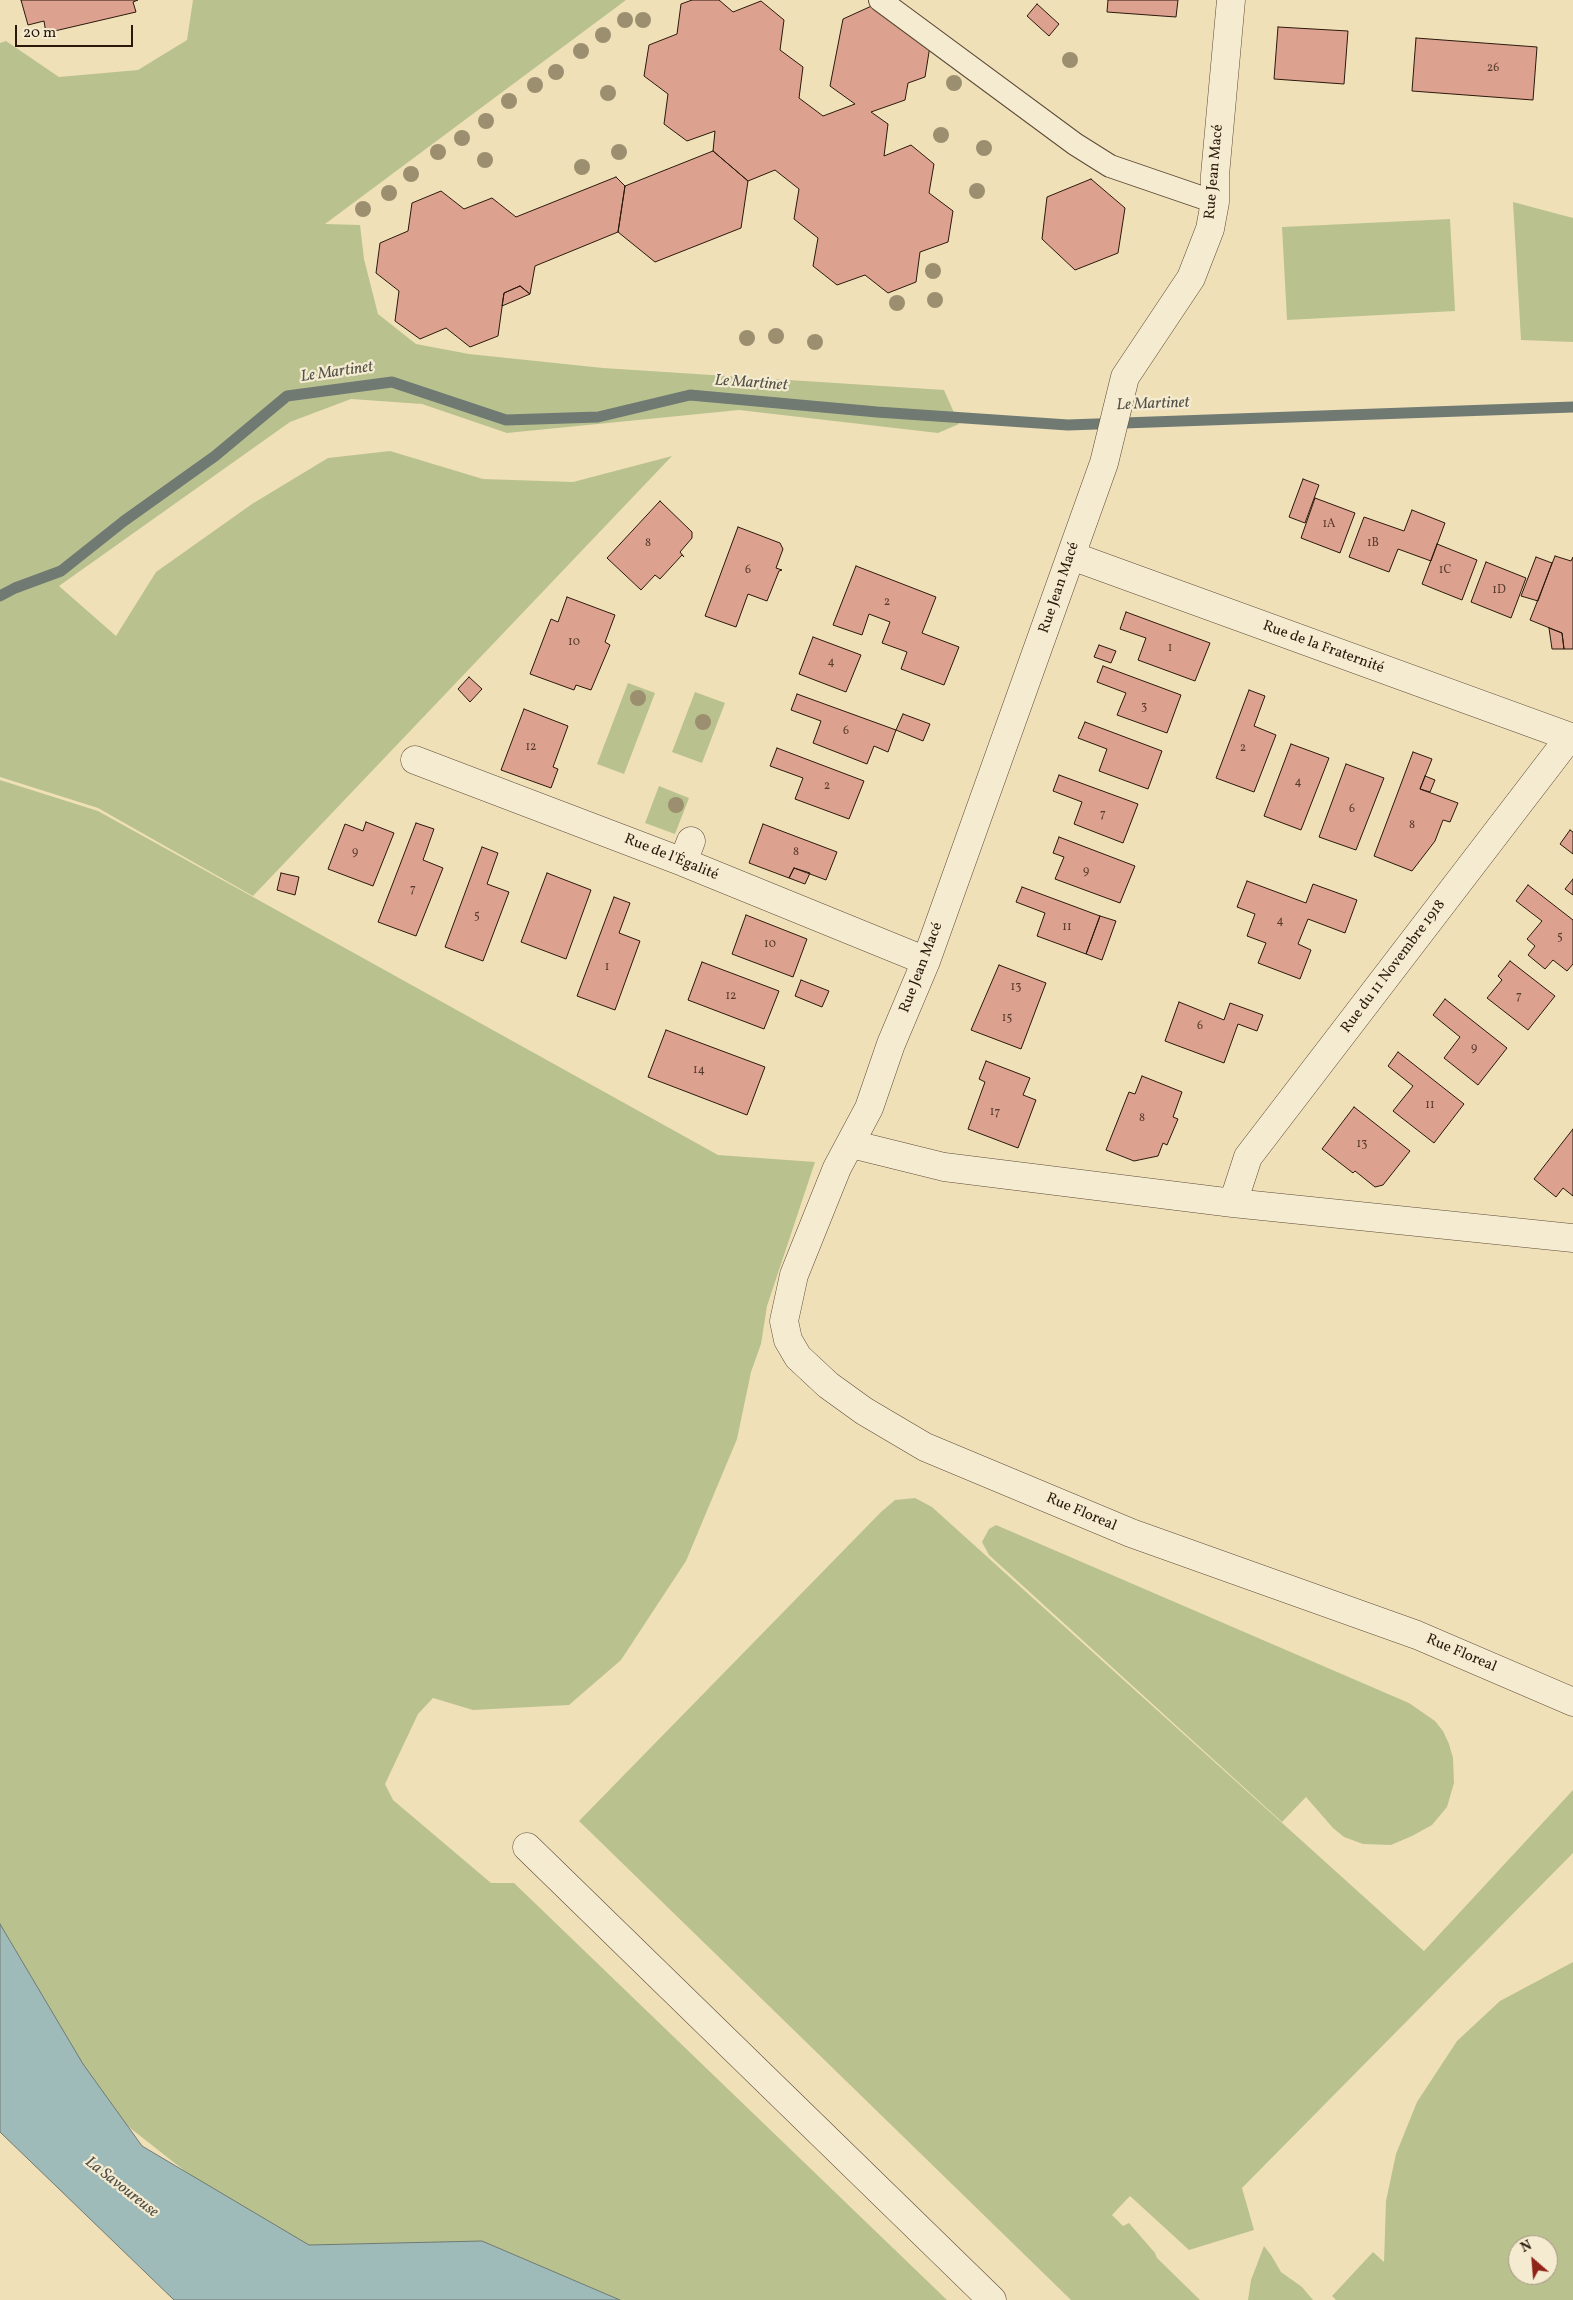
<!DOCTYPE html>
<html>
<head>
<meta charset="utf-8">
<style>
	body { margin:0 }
	#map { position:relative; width:1573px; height:2300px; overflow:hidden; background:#f0e0b8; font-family:Vollkorn,serif }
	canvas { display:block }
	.north { position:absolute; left:1508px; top:2235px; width:50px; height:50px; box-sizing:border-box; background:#f5ebd1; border:1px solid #a49782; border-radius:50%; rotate:333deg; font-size:14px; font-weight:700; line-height:20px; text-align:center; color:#2a190b }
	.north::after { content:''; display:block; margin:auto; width:18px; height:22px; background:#8f2418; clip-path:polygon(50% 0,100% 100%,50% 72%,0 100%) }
	.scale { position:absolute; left:15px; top:25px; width:118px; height:22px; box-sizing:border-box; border:2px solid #2a190b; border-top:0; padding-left:6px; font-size:15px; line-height:18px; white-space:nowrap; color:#2a190b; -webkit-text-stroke:4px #f5ebd1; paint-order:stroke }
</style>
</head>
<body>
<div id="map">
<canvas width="1573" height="2300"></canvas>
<div class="north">N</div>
<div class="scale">20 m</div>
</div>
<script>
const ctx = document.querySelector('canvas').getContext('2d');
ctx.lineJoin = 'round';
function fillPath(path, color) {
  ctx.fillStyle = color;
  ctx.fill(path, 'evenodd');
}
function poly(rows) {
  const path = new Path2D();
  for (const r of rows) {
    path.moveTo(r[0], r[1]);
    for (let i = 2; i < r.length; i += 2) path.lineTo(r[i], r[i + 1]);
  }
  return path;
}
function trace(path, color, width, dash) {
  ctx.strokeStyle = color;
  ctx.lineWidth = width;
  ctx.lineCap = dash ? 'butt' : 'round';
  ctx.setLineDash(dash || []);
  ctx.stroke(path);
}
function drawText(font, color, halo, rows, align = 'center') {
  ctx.font = font + ' Vollkorn,serif';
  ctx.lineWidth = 4.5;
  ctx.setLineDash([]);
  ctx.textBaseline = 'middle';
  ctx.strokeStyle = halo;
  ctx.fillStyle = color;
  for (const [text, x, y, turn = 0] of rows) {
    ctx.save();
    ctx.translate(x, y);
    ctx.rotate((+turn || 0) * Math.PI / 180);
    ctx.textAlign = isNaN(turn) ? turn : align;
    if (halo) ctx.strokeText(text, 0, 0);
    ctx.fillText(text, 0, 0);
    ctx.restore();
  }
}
fillPath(poly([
	[193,0,626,0,325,224,360,225,364,259,378,314,416,344,469,354,603,368,944,390,959,424,938,433,739,410,507,433,422,404,351,399,290,422,59,586,116,636,156,572,252,504,328,458,390,451,483,479,573,482,672,456,253,896,98,808,0,777,0,43,6,41,59,77,138,70,187,40],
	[1513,202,1573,218,1573,342,1521,340],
	[1450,219,1455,311,1287,320,1282,227],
	[628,683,655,693,624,774,597,764],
	[695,692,725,703,702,763,672,752],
	[0,780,98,811,718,1155,815,1162,767,1306,761,1344,751,1372,737,1439,686,1561,621,1660,569,1705,473,1710,433,1698,418,1714,385,1784,393,1800,491,1883,514,1883,947,2300,611,2300,275,2242,120,2120,37,1999,0,1936],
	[659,786,689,798,675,834,645,823],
	[915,1498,932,1507,1424,1951,1573,1790,1573,1853,1242,2188,1254,2230,1189,2250,1130,2196,1112,2215,1123,2226,1129,2223,1155,2253,1157,2258,1200,2300,1071,2300,579,1821,881,1512,895,1500],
	[996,1525,1409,1703,1435,1721,1443,1731,1449,1744,1453,1758,1454,1783,1447,1807,1432,1825,1412,1836,1391,1845,1363,1844,1344,1837,1333,1828,1306,1797,1282,1822,989,1555,982,1542,989,1529],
	[1573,1962,1573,2300,1336,2300,1332,2296,1373,2252,1384,2262,1386,2201,1396,2154,1417,2102,1457,2041,1500,2001],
	[1518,2245,1548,2245,1548,2275,1518,2275],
	[1264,2246,1271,2255,1281,2272,1302,2287,1313,2300,1248,2300,1251,2280]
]), '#b9c28f');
const water = poly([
	[0,1924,83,2064,142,2146,309,2245,482,2241,620,2300,174,2300,0,2132,0,1924]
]);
fillPath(water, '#9ebbb9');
trace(water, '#707a73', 1);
trace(poly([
	[0,596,15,588,61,571,124,521,215,456,287,396,392,382,506,420,598,417,690,395,877,412,1068,425,1573,407]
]), '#707a73', 11);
const building = poly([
	[21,0,138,0,133,2,136,12,46,33,44,21,28,25,21,0],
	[692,0,719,0,733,12,761,1,784,20,780,50,803,67,799,98,823,116,855,104,830,86,843,19,876,4,930,46,925,77,908,83,905,100,871,112,888,124,884,156,911,145,934,164,929,193,953,211,948,242,920,252,916,282,888,293,865,275,837,285,813,266,818,238,794,219,799,189,775,170,748,181,713,151,715,131,687,141,664,124,668,94,644,76,649,45,677,34,681,4,692,0],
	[1108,0,1178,0,1176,17,1107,12,1108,0],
	[1037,4,1059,24,1049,36,1027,16,1037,4],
	[1278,27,1348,31,1344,84,1274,79,1278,27],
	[1416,38,1537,47,1533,100,1412,91,1416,38],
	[713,151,748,181,741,228,655,262,618,232,625,186,713,151],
	[616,177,625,186,618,232,535,266,530,294,520,286,504,293,498,336,470,347,446,328,420,339,395,321,399,291,376,273,380,243,408,231,412,203,441,191,464,209,492,198,516,217,616,177],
	[1091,179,1125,208,1118,253,1075,270,1042,239,1047,197,1091,179],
	[520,286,530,294,502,306,504,293,520,286],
	[1303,479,1319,485,1305,523,1289,517,1303,479],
	[1315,498,1355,513,1340,553,1301,538,1315,498],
	[660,501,692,532,692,538,680,552,684,557,682,555,660,579,655,575,641,590,607,558,660,501],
	[1412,510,1445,523,1431,561,1398,549,1389,572,1349,557,1364,517,1404,531,1412,510],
	[738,527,780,543,783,549,776,568,782,570,779,571,767,601,748,594,736,627,705,616,738,527],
	[1437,544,1477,560,1462,600,1422,584,1437,544],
	[1555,556,1571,561,1573,557,1573,649,1564,649,1562,633,1530,620,1555,556],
	[1536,557,1552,563,1538,601,1521,596,1536,557],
	[1486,562,1526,578,1511,618,1471,602,1486,562],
	[856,566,936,597,922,633,959,647,944,685,901,669,907,652,882,643,890,622,869,614,862,635,833,625,856,566],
	[567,597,615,615,605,642,610,645,591,690,576,685,574,690,530,674,551,619,558,622,567,597],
	[1126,612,1210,643,1195,681,1138,660,1146,638,1120,629,1126,612],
	[1549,628,1562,633,1564,649,1552,649,1549,628],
	[813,637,861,655,846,692,799,674,813,637],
	[1099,645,1116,651,1111,663,1094,657,1099,645],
	[1103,666,1181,695,1167,733,1117,715,1126,693,1097,682,1103,666],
	[469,677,482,689,470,702,458,689,469,677],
	[1249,690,1265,696,1254,726,1276,735,1254,792,1216,778,1249,690],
	[797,694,896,730,888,752,874,746,867,764,813,743,821,721,791,710,797,694],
	[524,709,568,726,553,767,558,769,551,788,501,770,524,709],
	[903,714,930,724,923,741,896,730,903,714],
	[1085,722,1162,751,1148,789,1099,771,1107,749,1078,738,1085,722],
	[1291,744,1329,758,1301,830,1264,816,1291,744],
	[777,748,864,781,849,819,795,799,803,778,770,766,777,748],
	[1413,752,1432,759,1420,789,1458,803,1450,822,1443,820,1435,841,1412,871,1374,856,1413,752],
	[1346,764,1384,778,1356,850,1319,837,1346,764],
	[1059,775,1138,804,1123,843,1074,824,1082,802,1053,791,1059,775],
	[1425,776,1435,780,1430,792,1420,789,1425,776],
	[366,822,394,833,373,886,328,869,345,824,363,831,366,822],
	[416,823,434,829,423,860,443,868,416,936,378,922,416,823],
	[763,824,837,852,826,880,794,868,789,878,749,863,763,824],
	[1570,830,1573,832,1573,854,1560,844,1570,830],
	[1059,837,1135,866,1120,903,1055,879,1064,857,1053,853,1059,837],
	[482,847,498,853,487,884,509,892,483,961,445,947,482,847],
	[794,868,810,873,805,884,789,878,794,868],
	[281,873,299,877,295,895,277,890,281,873],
	[547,873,591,890,566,959,521,942,547,873],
	[1573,879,1573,895,1565,889,1573,879],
	[1247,881,1306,903,1313,884,1357,900,1345,933,1308,919,1298,944,1311,950,1300,979,1258,963,1266,943,1247,936,1255,914,1237,907,1247,881],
	[1528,885,1573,920,1573,964,1567,971,1553,960,1545,969,1528,955,1535,946,1527,939,1542,921,1516,901,1528,885],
	[1022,887,1100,916,1086,954,1037,936,1045,913,1016,902,1022,887],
	[614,897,630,903,619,933,640,941,615,1010,577,996,614,897],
	[746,915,807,939,793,977,732,954,746,915],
	[1100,916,1116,921,1102,960,1086,954,1100,916],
	[1510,961,1555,996,1528,1030,1487,998,1502,980,1498,976,1510,961],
	[702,962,779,991,764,1029,688,1000,702,962],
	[999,965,1046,983,1021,1049,971,1030,999,965],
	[801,980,829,991,822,1007,795,996,801,980],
	[1445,999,1507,1048,1478,1085,1444,1058,1460,1037,1433,1015,1445,999],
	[1179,1002,1224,1020,1230,1003,1263,1015,1257,1031,1238,1024,1224,1063,1165,1041,1179,1002],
	[666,1030,765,1067,747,1115,648,1077,666,1030],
	[1398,1052,1464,1104,1434,1143,1393,1111,1413,1086,1388,1066,1398,1052],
	[986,1061,1030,1078,1023,1095,1036,1100,1018,1148,968,1129,985,1082,979,1079,986,1061],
	[1142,1076,1182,1092,1173,1117,1178,1119,1167,1145,1163,1143,1158,1156,1134,1161,1106,1150,1129,1092,1135,1094,1142,1076],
	[1354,1107,1410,1151,1383,1185,1375,1187,1355,1171,1353,1173,1322,1149,1354,1107],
	[1573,1129,1573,1196,1563,1188,1556,1197,1534,1179,1573,1129]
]);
fillPath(building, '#dda190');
trace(building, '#2a190b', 1);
const lane = poly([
	[880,0,1075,144,1110,166,1215,202]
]);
const street = poly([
	[1231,0,1215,175,1215,202,1210,229,1191,278,1125,377,1104,463,926,961,891,1044,869,1108,837,1168,794,1275,784,1321,788,1340,798,1357,828,1385,864,1411,925,1447,1131,1533,1417,1635,1573,1702],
	[1072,556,1573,738],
	[415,760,683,862,926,961],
	[683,862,691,841],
	[851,1144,944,1167,1233,1203,1573,1238],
	[1233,1203,1248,1157,1569,738],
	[527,1847,992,2300]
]);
trace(lane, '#5c4b36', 24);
trace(street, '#5c4b36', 29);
trace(lane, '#f5ebd1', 22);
trace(street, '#f5ebd1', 28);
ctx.fillStyle = '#9b8f6f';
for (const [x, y] of [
	[625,20],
	[643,20],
	[603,35],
	[581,51],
	[1070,60],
	[556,72],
	[954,83],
	[535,85],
	[608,93],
	[509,101],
	[486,121],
	[941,135],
	[462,138],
	[984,148],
	[438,152],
	[619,152],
	[485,160],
	[582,167],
	[411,174],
	[977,191],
	[389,193],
	[363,209],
	[933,271],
	[935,300],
	[897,303],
	[776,336],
	[747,338],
	[815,342],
	[638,698],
	[703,722],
	[676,805]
]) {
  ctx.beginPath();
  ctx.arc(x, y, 8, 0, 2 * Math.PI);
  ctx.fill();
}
drawText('12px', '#573b2c', null, [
	["26",1493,69],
	["1A",1329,525],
	["8",648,544],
	["1B",1373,544],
	["6",748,571],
	["1C",1445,571],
	["1D",1499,591],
	["2",887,603],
	["10",574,643],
	["1",1170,649],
	["4",831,663],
	["3",1144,708],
	["6",846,732],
	["12",531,748],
	["2",1243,749],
	["4",1298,783],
	["2",827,787],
	["6",1352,810],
	["7",1103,815],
	["8",1412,826],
	["9",355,853],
	["8",796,853],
	["9",1086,872],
	["7",413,890],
	["5",477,917],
	["4",1280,922],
	["11",1067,928],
	["5",1560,938],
	["10",770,945],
	["1",607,968],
	["13",1016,988],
	["12",731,997],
	["7",1519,997],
	["15",1007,1019],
	["6",1200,1027],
	["9",1474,1049],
	["14",699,1071],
	["11",1430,1106],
	["17",995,1113],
	["8",1142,1119],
	["13",1362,1145]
]);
drawText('15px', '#2a190b', '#f5ebd1', [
	["Rue Jean Macé",1215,172,-85],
	["Rue Jean Macé",1060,588,-71],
	["Rue de la Fraternité",1323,648,20],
	["Rue de l'Égalité",671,858,22],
	["Rue du 11 Novembre 1918",1394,967,-53],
	["Rue Jean Macé",922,968,-69],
	["Rue Floreal",1081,1513,23],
	["Rue Floreal",1461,1654,23]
]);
drawText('italic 16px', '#535248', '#f5ebd1', [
	["Le Martinet",337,373,-8],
	["Le Martinet",751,384,4],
	["Le Martinet",1153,405,-2],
	["La Savoureuse",121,2188,38]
]);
</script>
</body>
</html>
